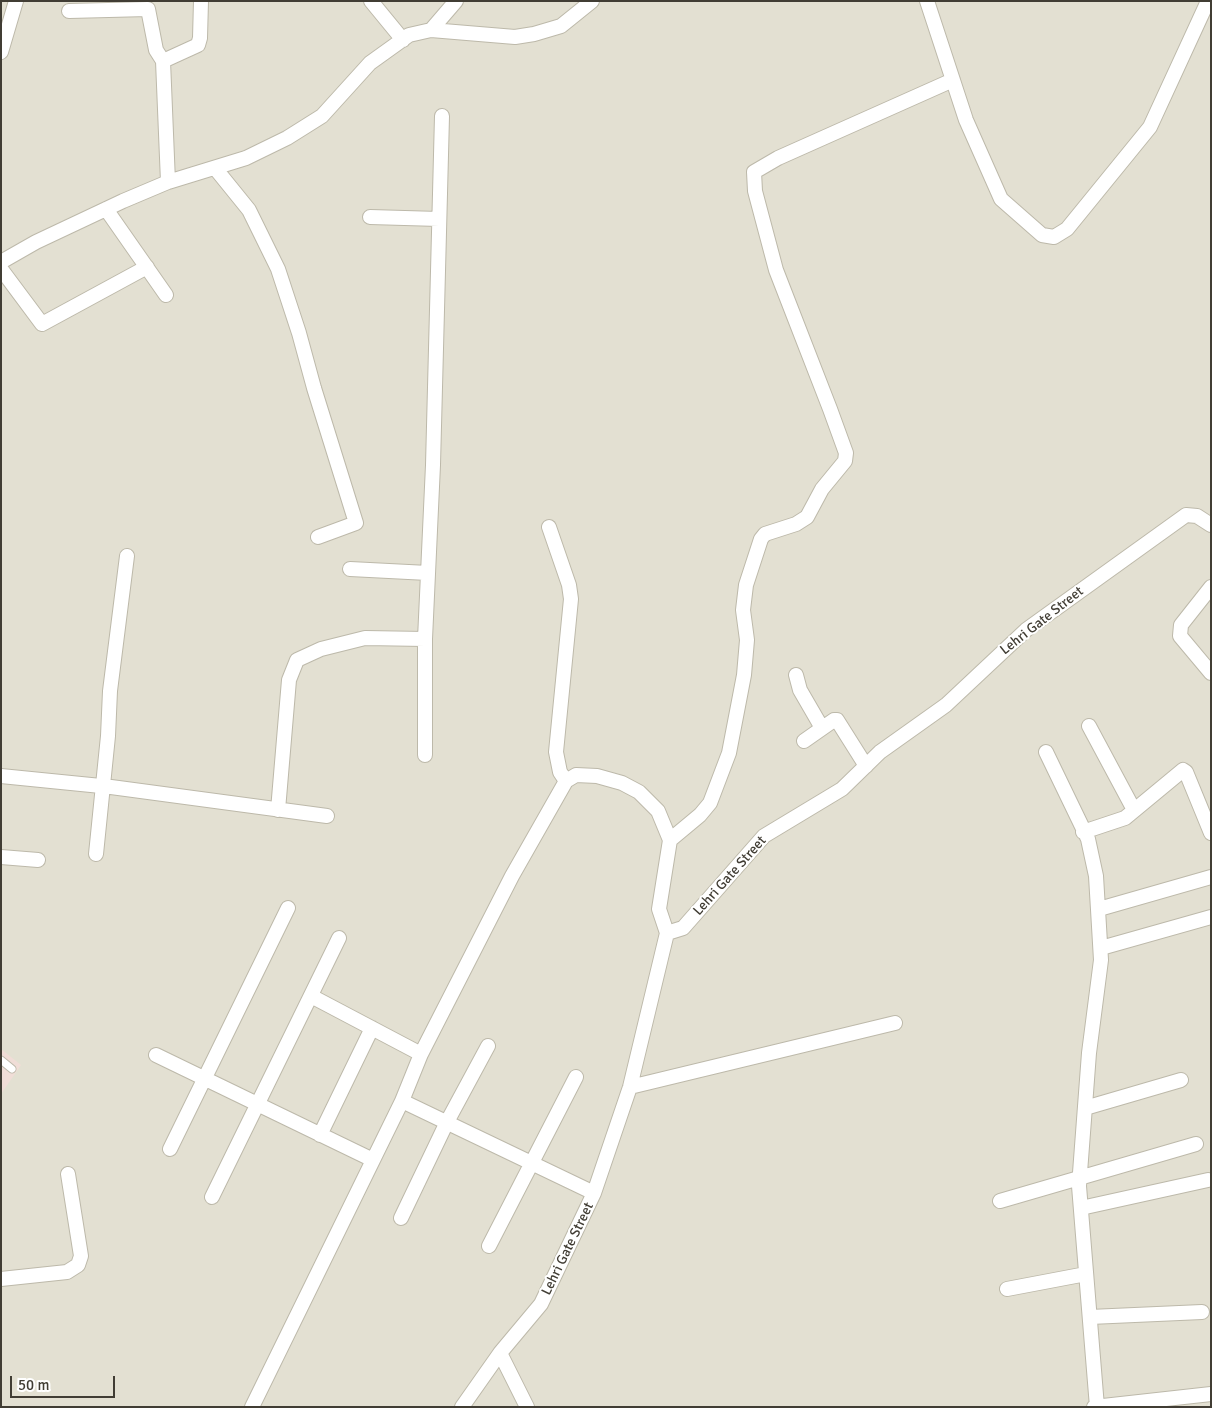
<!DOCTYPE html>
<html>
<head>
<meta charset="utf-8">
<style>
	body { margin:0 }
	#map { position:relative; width:1212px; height:1408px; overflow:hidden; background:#f0ede3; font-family:Signika,sans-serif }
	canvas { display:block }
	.frame { position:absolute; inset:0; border:2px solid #413d34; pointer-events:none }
	.scale { position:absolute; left:10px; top:1376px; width:105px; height:22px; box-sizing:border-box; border:2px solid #413d34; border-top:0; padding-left:6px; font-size:15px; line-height:18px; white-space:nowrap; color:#413d34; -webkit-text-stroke:4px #fff; paint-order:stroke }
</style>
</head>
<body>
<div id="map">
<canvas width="1212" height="1408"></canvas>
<div class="frame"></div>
<div class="scale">50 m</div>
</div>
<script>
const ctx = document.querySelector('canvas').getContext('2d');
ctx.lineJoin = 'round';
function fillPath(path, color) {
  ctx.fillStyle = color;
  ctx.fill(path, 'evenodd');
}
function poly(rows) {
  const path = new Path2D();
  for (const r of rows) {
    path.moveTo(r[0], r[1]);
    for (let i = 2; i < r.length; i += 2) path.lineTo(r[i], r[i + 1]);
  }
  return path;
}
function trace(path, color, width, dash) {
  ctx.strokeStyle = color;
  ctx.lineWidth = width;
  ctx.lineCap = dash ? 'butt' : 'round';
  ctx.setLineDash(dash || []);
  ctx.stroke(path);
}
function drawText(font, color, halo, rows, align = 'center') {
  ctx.font = font + ' Signika,sans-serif';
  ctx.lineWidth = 4;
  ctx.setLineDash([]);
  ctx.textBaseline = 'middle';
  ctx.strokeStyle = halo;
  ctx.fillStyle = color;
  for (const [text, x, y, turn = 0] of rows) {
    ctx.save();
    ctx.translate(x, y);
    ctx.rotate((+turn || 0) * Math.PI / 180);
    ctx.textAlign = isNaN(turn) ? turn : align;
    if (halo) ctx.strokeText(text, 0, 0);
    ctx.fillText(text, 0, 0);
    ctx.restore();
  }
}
fillPath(poly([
	[1,1,1211,1,1211,1407,1,1407]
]), '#e3e0d2');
fillPath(poly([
	[1,1049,21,1065,1,1094]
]), '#f0ddd7');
const service = poly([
	[1,1060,12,1069]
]);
const minor = poly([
	[371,1,403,40],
	[927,1,966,120,1001,199,1042,235,1054,237,1067,229,1150,127,1208,1],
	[69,11,148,9,156,50,163,61],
	[431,30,456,1],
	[1,52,16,1],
	[215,168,249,210,278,269,299,333,314,388,356,523,318,537],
	[168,182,163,61,198,45,200,38,201,1],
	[106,209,166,295],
	[370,217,439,219],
	[1,262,36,242,123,201,168,182,246,158,287,138,322,116,370,63,409,35,431,30,515,37,534,34,561,26,592,1],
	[1,269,42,324,147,267],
	[549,527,569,585,571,599,556,752,560,772,566,781],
	[350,569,428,573],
	[1211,587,1181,625,1180,636,1211,673],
	[796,675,800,690,822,728],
	[1089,726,1134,810],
	[804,741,834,720,837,720,866,766],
	[1046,752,1088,839,1096,876,1101,960,1089,1053,1079,1186,1097,1407],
	[425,755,425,639,433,465,442,116],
	[1,776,111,787,327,816],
	[278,810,289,680,297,660,321,649,365,638,425,639],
	[1083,832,1125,818,1183,770,1186,772,1211,833],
	[670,840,700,815,710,803,729,753,744,675,747,640,743,610,746,585,761,539,765,534,796,524,807,517,822,489,845,461,846,453,830,409,776,270,755,191,754,172,778,158,953,80],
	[96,854,108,736,110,691,127,556],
	[1,857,38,860],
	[1099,909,1211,877],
	[1101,948,1211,917],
	[311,996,421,1054],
	[156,1055,373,1160],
	[630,1087,895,1023],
	[402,1101,594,1193],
	[1085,1108,1181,1080],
	[320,1135,372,1028],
	[170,1149,288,908],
	[212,1197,339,938],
	[1000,1201,1196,1144],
	[1081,1208,1208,1180],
	[401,1218,447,1122,488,1046],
	[489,1246,576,1077],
	[1,1279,67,1272,78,1265,81,1256,68,1174],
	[1007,1289,1086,1274],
	[1090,1317,1202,1312],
	[500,1353,527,1407],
	[252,1407,402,1101,421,1054,512,876,566,781,576,775,597,776,622,783,639,792,658,811,670,840,659,909,667,933],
	[462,1407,500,1353,541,1304,594,1193,630,1087,667,933,683,928,764,836,842,789,880,752,946,705,1026,630,1186,515,1197,516,1211,525],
	[1094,1407,1211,1394]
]);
trace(service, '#bdb9aa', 9);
trace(minor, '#bdb9aa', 16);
trace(service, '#fff', 7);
trace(minor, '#fff', 14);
drawText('14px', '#413d34', '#fff', [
	["Lehri Gate Street",1042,621,-38],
	["Lehri Gate Street",730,876,-48],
	["Lehri Gate Street",568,1249,-64]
]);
</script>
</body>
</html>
